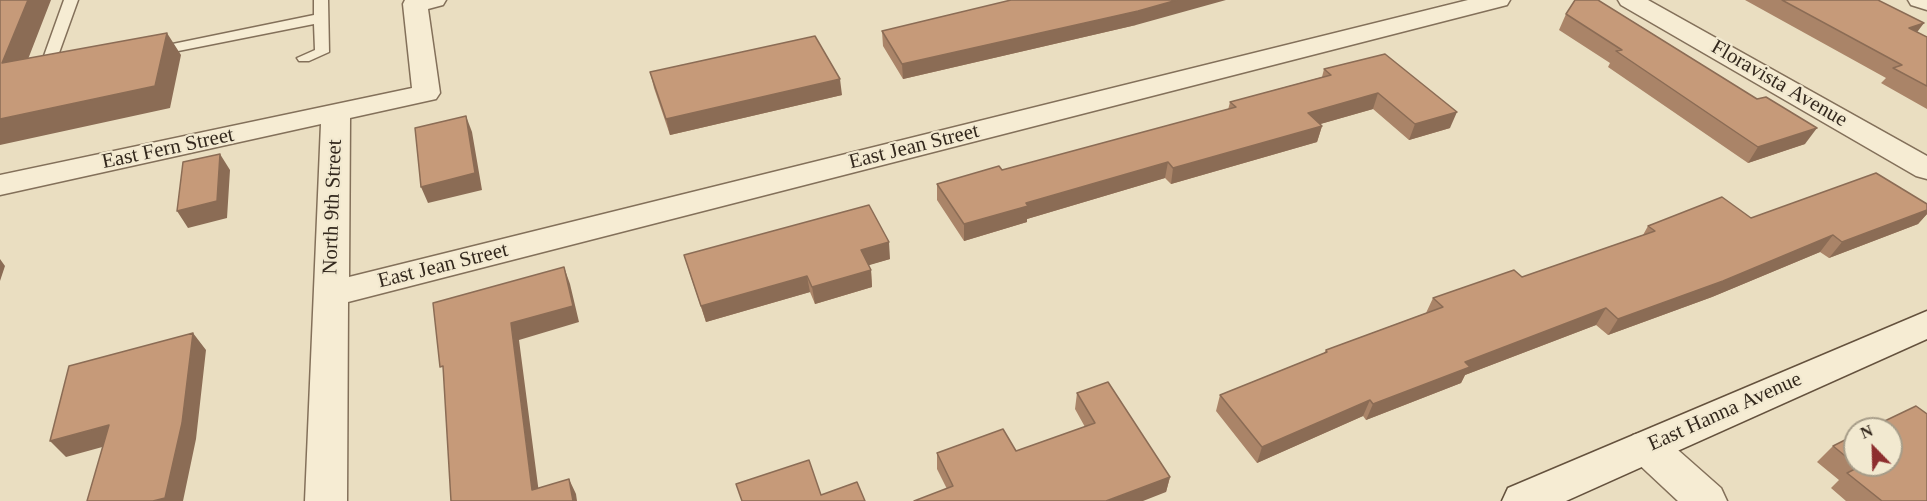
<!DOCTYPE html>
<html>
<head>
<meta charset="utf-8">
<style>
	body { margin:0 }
	#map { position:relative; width:1927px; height:501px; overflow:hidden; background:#eadec1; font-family:Georgia,serif }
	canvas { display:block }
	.north { position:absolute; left:1843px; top:417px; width:60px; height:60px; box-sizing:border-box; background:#f2e9d0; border:2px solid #a69c88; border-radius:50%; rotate:337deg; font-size:16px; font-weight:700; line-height:24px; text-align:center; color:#33281d }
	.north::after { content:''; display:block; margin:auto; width:21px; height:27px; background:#8d2e2e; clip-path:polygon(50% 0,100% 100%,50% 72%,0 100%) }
</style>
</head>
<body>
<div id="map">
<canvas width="1927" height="501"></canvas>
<div class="north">N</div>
</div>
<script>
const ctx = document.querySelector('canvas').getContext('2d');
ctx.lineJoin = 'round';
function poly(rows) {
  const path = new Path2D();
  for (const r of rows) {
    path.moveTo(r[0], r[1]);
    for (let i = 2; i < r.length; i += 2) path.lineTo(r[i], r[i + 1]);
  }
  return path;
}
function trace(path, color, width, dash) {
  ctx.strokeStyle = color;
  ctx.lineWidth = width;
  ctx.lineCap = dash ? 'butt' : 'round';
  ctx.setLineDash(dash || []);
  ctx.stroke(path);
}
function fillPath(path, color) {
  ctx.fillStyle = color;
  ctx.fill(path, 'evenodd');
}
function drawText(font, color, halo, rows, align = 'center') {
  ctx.font = font + ' Georgia,serif';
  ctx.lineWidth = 4.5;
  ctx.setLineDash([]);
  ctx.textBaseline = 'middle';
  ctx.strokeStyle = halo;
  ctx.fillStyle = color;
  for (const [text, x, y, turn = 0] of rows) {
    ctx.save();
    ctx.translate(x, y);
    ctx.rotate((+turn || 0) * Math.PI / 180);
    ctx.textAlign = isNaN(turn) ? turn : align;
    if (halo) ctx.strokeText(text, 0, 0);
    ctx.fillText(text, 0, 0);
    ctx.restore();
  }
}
const lane = poly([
	[64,0,78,0,55,64,66,69,59,73,42,70,40,67,64,0],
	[314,0,328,0,329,52,309,61,299,61,297,58,315,50,314,24,153,56,146,52,153,48,314,15,314,0]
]);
const street = poly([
	[405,0,446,0,443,5,428,9,440,93,436,99,350,118,349,277,1468,0,1510,0,1507,5,348,302,347,501,305,501,321,124,0,195,0,175,412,88,403,4,405,0],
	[1618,0,1648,0,1927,156,1927,179,1916,176,1621,5,1618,0],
	[1908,0,1927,0,1927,10,1911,5,1908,0],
	[1647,431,1661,435,1721,488,1727,501,1678,501,1633,459,1627,447,1633,435,1647,431]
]);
const secondary = poly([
	[1927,311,1927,339,1566,501,1502,501,1508,488,1927,311]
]);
trace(lane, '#83705a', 3);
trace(street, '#83705a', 3);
trace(secondary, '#64513d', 3);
fillPath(lane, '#f6ecd3');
fillPath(street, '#f6ecd3');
fillPath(secondary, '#f6ecd3');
fillPath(poly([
	[1745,0,1878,0,1917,32,1927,37,1927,109,1881,83,1886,78],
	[1566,14,1805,144,1748,163,1608,67,1610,63,1559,30],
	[1136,25,903,79,883,46,882,31],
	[1385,54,1450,128,1409,140,1373,109,1320,124,1322,126,1317,142,1171,184,1165,178,1027,219,1027,222,964,241,937,200,937,184,1002,170,1228,110,1230,102,1322,77,1324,69],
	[650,72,842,95,670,135,654,88],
	[1927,204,1927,214,1918,224,1829,258,1820,252,1712,297,1608,335,1596,325,1465,375,1461,383,1366,420,1363,416,1257,463,1216,411,1220,395,1324,353,1326,350,1426,313,1433,298,1522,277,1643,235,1648,226],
	[684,255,890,259,868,265,871,270,872,287,815,304,810,292,706,322,689,271],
	[1077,393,1170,477,1166,492,947,489,937,469,937,453,1016,451,1085,427,1075,409],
	[1855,435,1855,465,1891,465,1927,501,1846,501,1831,488,1839,480,1817,462,1833,446]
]), '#aa8468');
fillPath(poly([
	[28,0,51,0,18,85,2,63],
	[1177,0,1226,0,1136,25,903,79,902,64],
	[1924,23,1912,39,1909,28],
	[167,33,181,55,170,108,0,145,0,119],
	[840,79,842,95,670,135,666,119],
	[1378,93,1373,109,1303,129,1308,113],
	[1457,112,1450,128,1409,140,1415,124],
	[466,116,472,132,482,190,428,203,421,187],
	[1322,126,1317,142,1171,184,1173,168],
	[1817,128,1805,144,1748,163,1758,147],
	[220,154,230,170,227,218,188,228,177,211],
	[1168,162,1165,178,1027,219,1027,222,964,241,964,224,1026,203],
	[1927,210,1927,214,1918,224,1829,258,1842,242],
	[1833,235,1820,252,1712,297,1608,335,1618,319],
	[889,242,890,259,863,267,861,250],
	[0,259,5,266,0,281],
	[564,267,570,284,579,322,519,340,540,501,532,490,511,323],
	[871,270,872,287,815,304,812,287],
	[807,276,810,292,706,322,701,306],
	[1606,308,1596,325,1465,375,1461,383,1366,420,1373,404,1465,362],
	[193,333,206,350,196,439,183,501,153,501],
	[1370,400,1363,416,1257,463,1262,447],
	[109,425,124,441,66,457,50,441],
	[1170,477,1166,492,1143,501,1106,501],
	[569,479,576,494,577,501,573,501]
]), '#8b6c55');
const building = poly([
	[0,0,28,0,2,63,167,33,155,86,0,119,0,0],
	[1011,0,1177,0,1138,11,902,64,882,31,1011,0],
	[1575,0,1598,0,1757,99,1766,97,1817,128,1758,147,1616,51,1622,50,1566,14,1575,0],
	[1782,0,1878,0,1924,23,1909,28,1927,37,1927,86,1893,68,1902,65,1782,0],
	[815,36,840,79,666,119,650,72,815,36],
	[1385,54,1457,112,1415,124,1378,93,1308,113,1322,126,1173,168,1168,162,1026,203,1028,206,964,224,937,184,999,166,1002,170,1236,107,1230,102,1331,75,1324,69,1385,54],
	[466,116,475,173,421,187,415,128,466,116],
	[220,154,217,201,177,211,183,162,220,154],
	[1876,173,1927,204,1927,210,1842,242,1833,235,1723,281,1618,319,1606,308,1465,362,1470,367,1373,404,1370,400,1262,447,1220,395,1327,352,1326,350,1443,307,1433,298,1514,270,1522,277,1655,231,1648,226,1722,197,1751,218,1876,173],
	[869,205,889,242,861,250,871,270,812,287,807,276,701,306,684,255,869,205],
	[564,267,573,306,511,323,532,490,569,479,573,501,451,501,443,366,440,367,433,303,564,267],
	[193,333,182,423,165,498,153,501,87,501,109,425,50,441,69,366,193,333],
	[1108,382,1170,477,1106,501,914,501,953,486,937,453,1003,429,1016,451,1095,423,1077,393,1108,382],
	[1916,406,1927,414,1927,501,1882,501,1847,473,1859,467,1856,465,1891,465,1891,429,1868,429,1916,406],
	[1855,435,1855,464,1833,446,1855,435],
	[809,460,821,495,857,482,865,501,742,501,736,484,809,460]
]);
fillPath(building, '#c69a79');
trace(building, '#8b6c55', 1.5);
drawText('21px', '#33281d', '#f2e9d0', [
	["Floravista Avenue",1779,84,30],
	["East Jean Street",914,147,-14],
	["East Fern Street",168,149,-12],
	["North 9th Street",333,207,-88],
	["East Jean Street",443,266,-14],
	["East Hanna Avenue",1725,412,-24]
]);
</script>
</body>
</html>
